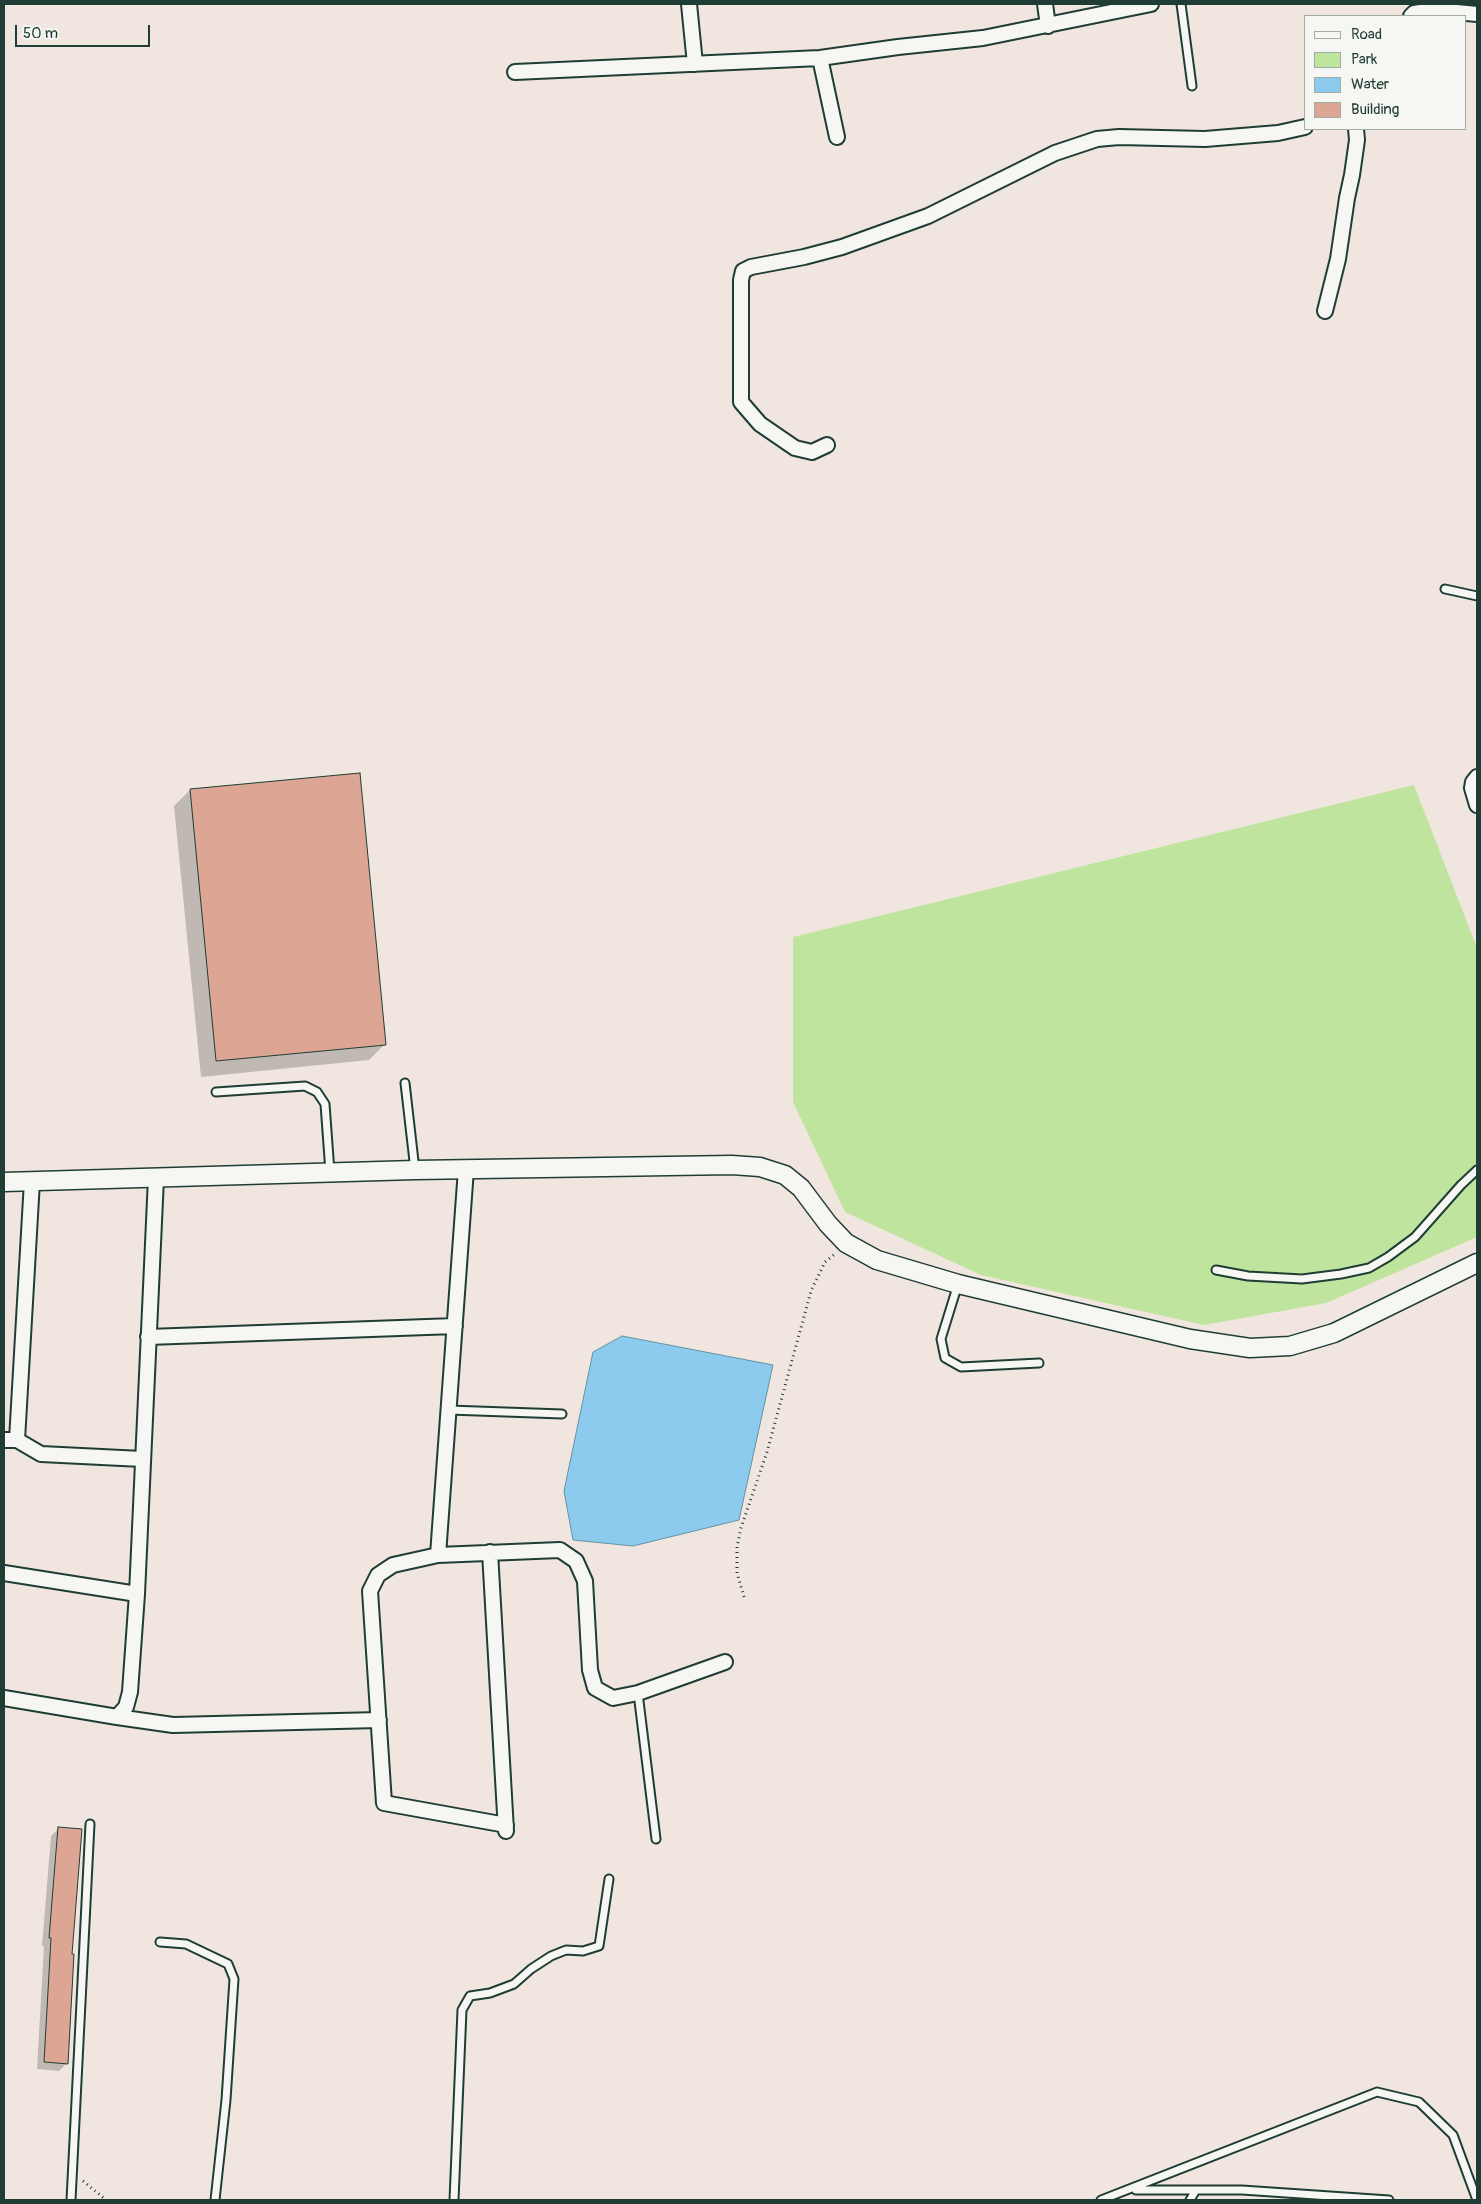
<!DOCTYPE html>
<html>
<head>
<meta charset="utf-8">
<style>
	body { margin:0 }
	#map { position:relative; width:1481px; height:2204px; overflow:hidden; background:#f1e6df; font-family:Pangolin,sans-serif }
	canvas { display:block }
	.frame { position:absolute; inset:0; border:5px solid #1f3d34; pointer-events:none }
	.legend { position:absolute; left:1304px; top:15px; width:162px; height:115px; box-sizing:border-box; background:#f6f6f2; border:1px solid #a0aca6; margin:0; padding:6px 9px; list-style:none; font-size:15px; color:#1f3d34 }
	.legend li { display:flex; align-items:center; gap:10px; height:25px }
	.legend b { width:25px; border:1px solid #a0aca6 }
	.scale { position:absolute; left:15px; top:25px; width:135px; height:22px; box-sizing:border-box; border:2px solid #1f3d34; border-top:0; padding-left:6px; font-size:15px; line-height:18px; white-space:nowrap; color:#1f3d34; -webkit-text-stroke:4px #f6f6f2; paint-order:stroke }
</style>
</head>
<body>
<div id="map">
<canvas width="1481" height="2204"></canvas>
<div class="frame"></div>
<ul class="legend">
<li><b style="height:6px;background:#f6f6f2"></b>Road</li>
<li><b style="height:14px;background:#bee49e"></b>Park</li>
<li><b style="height:14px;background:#8dcbee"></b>Water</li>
<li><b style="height:14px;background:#dca594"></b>Building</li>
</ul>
<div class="scale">50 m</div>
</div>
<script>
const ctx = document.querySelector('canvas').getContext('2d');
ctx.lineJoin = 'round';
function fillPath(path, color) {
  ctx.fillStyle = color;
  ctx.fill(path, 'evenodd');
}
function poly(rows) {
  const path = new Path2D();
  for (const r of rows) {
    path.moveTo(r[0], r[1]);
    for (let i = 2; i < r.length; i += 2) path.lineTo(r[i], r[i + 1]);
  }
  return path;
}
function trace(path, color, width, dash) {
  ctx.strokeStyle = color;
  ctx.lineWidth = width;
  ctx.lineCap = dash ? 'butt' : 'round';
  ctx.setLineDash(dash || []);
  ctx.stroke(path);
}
fillPath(poly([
	[1414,785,1477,948,1477,1237,1326,1303,1204,1325,981,1275,845,1212,793,1102,793,937]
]), '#bee49e');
const water = poly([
	[622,1336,773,1365,739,1520,633,1546,573,1540,564,1491,593,1352,622,1336]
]);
fillPath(water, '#8dcbee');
trace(water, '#6192a4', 1);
fillPath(poly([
	[190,790,385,1044,369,1060,201,1077,174,806],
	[59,1828,70,1955,67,2063,59,2071,37,2069,44,1946,42,1946,51,1836]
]), '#0003');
const building = poly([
	[360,773,386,1045,216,1061,190,789,360,773],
	[58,1827,82,1829,72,1954,74,1954,68,2064,44,2062,51,1938,49,1938,58,1827]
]);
fillPath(building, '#dca594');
trace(building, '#1f3d34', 1);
const service = poly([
	[1181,4,1192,86],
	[1445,589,1477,596],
	[405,1083,415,1170],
	[216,1092,305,1086,317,1092,325,1104,330,1172],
	[1216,1270,1248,1276,1302,1279,1341,1274,1369,1268,1388,1257,1415,1237,1461,1185,1477,1170],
	[958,1284,941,1339,945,1358,961,1367,1039,1363],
	[449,1410,562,1414],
	[638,1693,656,1839],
	[160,1942,186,1944,228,1964,234,1979,226,2100,215,2200],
	[1136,2190,1196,2190],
	[71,2200,90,1824],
	[454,2200,462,2010,470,1996,490,1993,514,1984,531,1969,551,1956,566,1950,583,1951,599,1946,609,1879],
	[1101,2200,1377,2092,1419,2102,1453,2135,1477,2200],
	[1190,2200,1196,2190,1242,2190,1389,2200]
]);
const minor = poly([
	[689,4,695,64],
	[1045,4,1048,26],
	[1411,16,1414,13,1435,10,1477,14],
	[820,58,837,137],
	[515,72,820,58,898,47,983,38,1151,4],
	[1325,311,1338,259,1347,198,1352,175,1357,140,1356,129],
	[827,445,812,452,795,448,760,424,741,402,741,280,743,271,751,267,804,257,842,247,928,216,1055,153,1097,139,1119,137,1205,139,1278,133,1305,127],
	[1477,777,1473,782,1472,788,1477,805],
	[148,1337,455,1326],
	[4,1440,17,1440,32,1181],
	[17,1440,41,1454,142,1459],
	[490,1552,506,1831],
	[438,1555,466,1169],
	[4,1573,137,1594],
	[4,1698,117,1717,126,1707,130,1692,137,1594,156,1178],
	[117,1717,173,1725,379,1720],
	[506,1825,384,1803,370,1591,378,1575,393,1565,438,1555,560,1550,576,1561,585,1581,590,1670,595,1688,613,1698,638,1693,725,1662]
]);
const tertiary = poly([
	[4,1182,415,1170,732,1165,760,1167,785,1175,801,1188,828,1224,846,1243,877,1260,958,1284,1190,1339,1250,1348,1290,1346,1334,1333,1477,1263]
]);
trace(service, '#1f3d34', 11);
trace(minor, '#1f3d34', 18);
trace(tertiary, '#1f3d34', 21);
trace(poly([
	[744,1597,737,1573,737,1547,741,1528,767,1452,811,1291,825,1262,835,1254],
	[83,2181,106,2200]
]), '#1f3d34', 3, [1, 4]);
trace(service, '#f6f6f2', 7);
trace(minor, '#f6f6f2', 14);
trace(tertiary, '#f6f6f2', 18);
</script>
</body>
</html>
